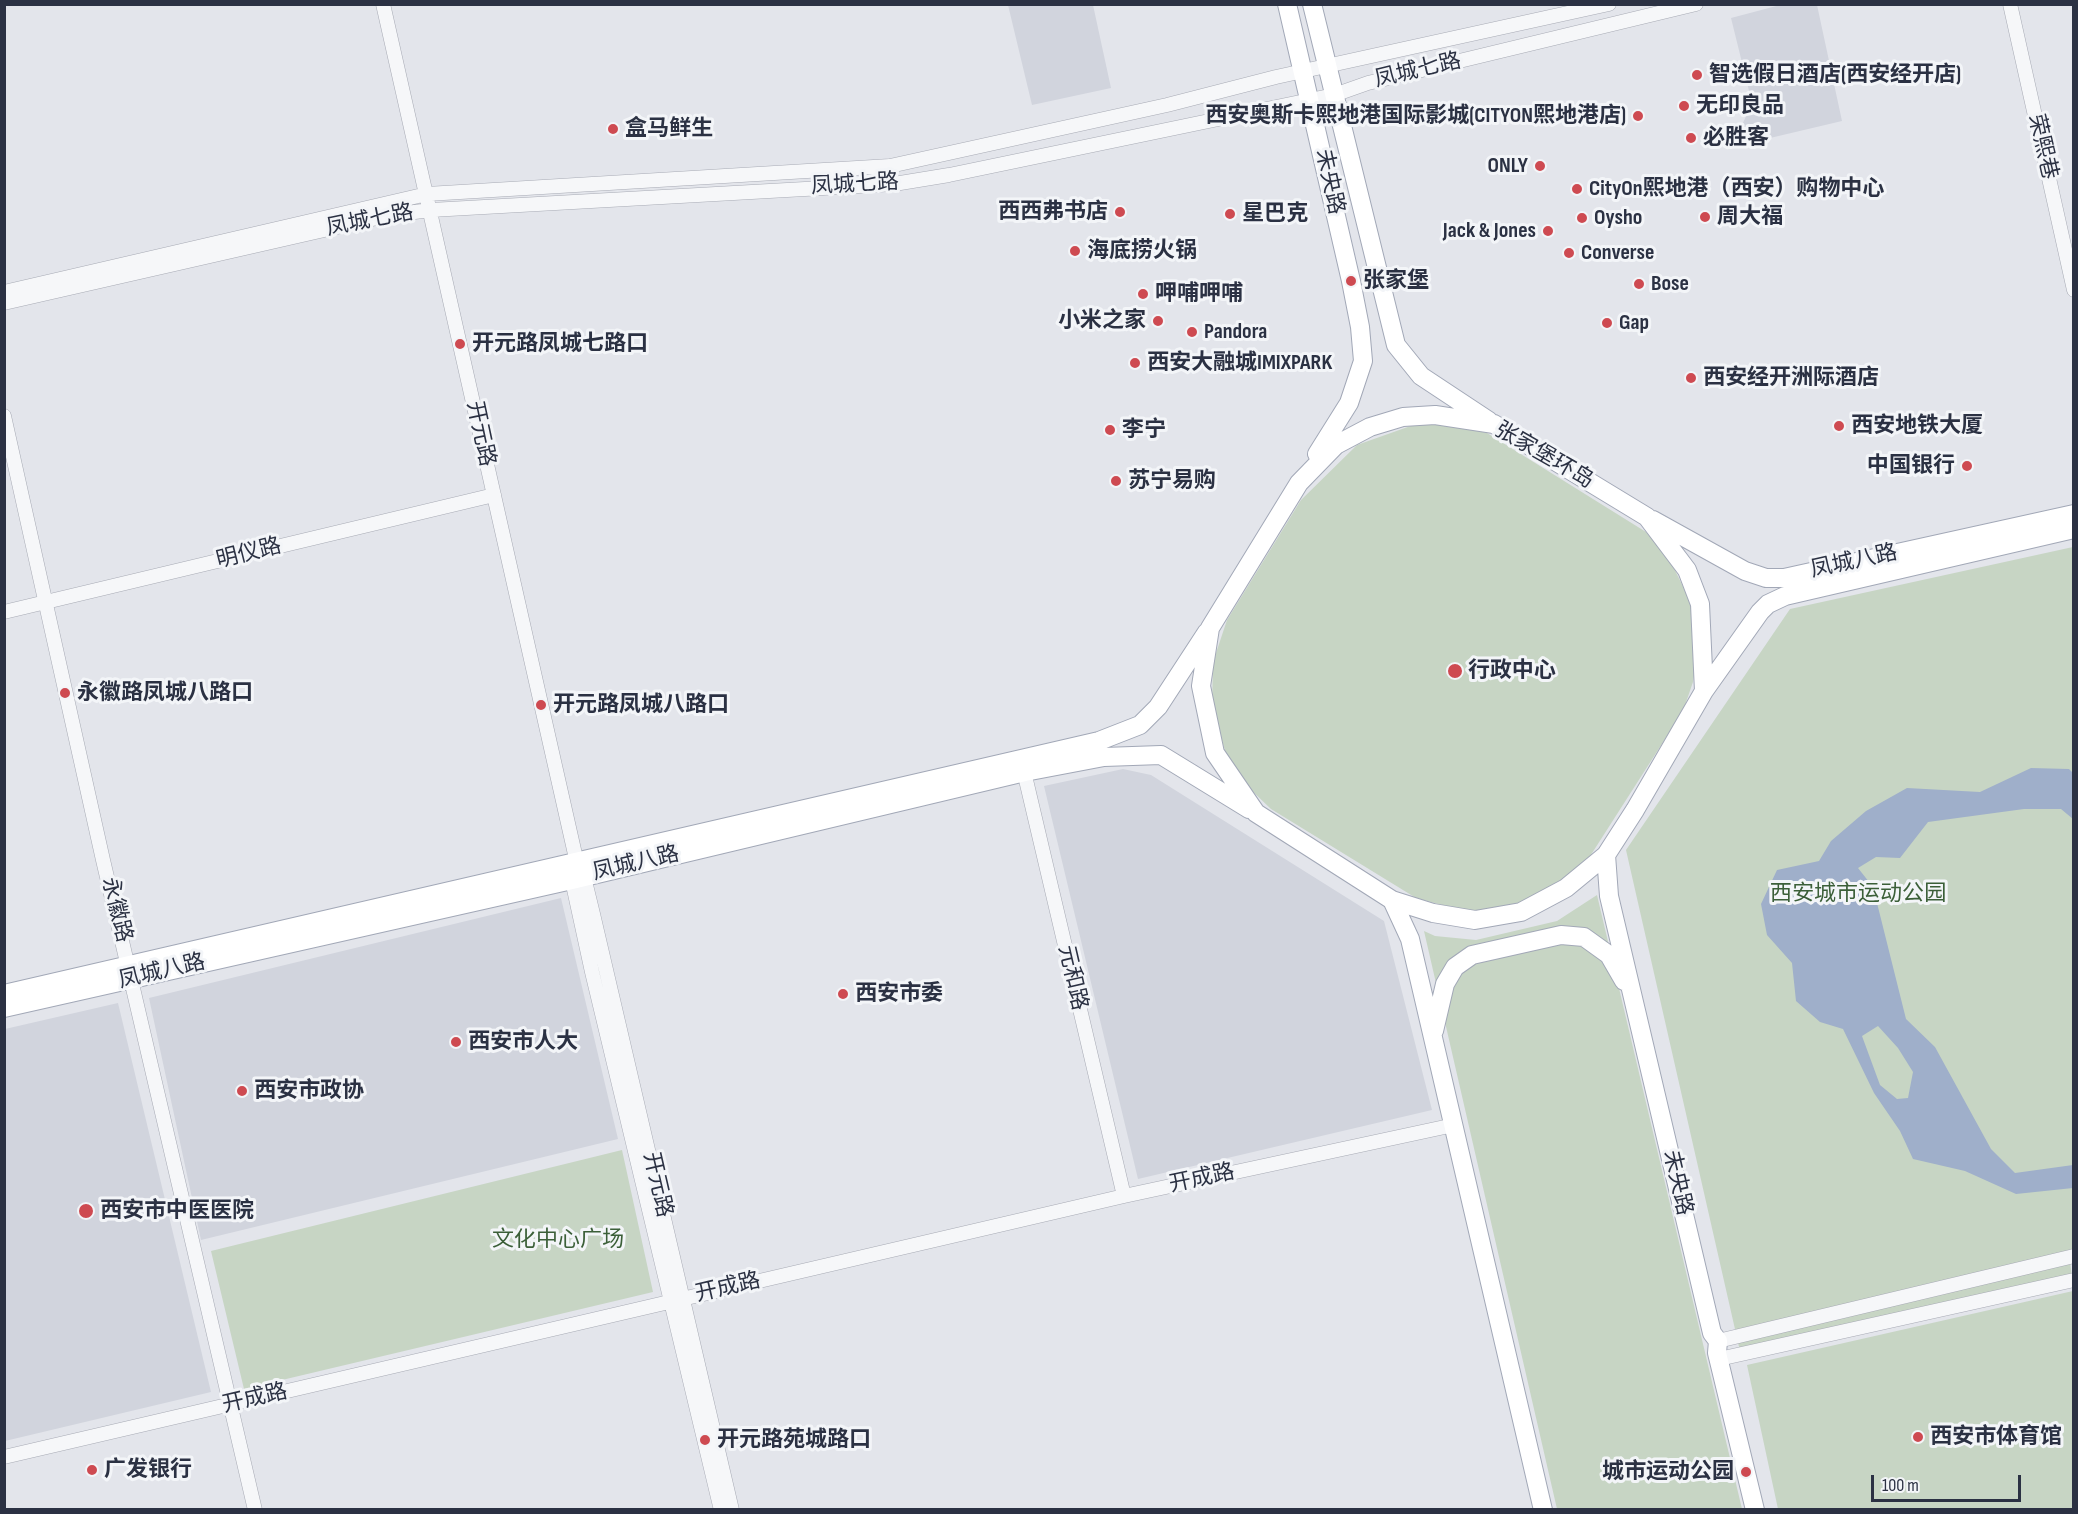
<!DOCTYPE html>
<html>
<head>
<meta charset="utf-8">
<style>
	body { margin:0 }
	#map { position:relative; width:2078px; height:1514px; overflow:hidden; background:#e3e5eb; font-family:"Sofia Sans Condensed",sans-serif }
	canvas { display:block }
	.frame { position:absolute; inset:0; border:6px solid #2b3143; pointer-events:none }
	.scale { position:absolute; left:1871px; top:1475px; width:150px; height:27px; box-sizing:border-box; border:3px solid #2b3143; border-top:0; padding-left:8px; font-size:18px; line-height:21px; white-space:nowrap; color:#2b3143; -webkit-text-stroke:4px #f3f5f8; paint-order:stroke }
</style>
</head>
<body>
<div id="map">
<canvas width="2078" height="1514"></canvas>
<div class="frame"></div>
<div class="scale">100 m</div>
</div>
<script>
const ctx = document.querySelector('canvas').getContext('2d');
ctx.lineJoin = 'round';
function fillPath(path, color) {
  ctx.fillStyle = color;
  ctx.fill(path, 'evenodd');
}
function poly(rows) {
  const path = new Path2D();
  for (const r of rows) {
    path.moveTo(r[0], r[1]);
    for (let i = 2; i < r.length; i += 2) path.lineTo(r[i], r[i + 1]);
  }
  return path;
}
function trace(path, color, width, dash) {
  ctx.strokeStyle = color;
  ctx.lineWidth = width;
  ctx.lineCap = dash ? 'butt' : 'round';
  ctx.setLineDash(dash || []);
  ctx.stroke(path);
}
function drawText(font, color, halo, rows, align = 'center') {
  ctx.font = font + ' "Sofia Sans Condensed","Noto Sans SC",sans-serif';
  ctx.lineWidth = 6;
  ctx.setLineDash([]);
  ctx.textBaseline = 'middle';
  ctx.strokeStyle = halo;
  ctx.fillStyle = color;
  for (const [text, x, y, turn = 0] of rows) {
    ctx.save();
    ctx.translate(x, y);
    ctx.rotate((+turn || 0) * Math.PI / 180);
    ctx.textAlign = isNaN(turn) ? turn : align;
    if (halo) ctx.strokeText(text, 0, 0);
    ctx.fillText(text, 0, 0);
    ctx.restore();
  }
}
fillPath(poly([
	[1784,4,1817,5,1842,121,1732,147,1752,103,1731,18],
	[1008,5,1093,5,1111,88,1032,105],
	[1123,769,1151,775,1384,921,1432,1110,1138,1179,1044,786],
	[561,898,618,1139,201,1240,149,998],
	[118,1003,211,1392,5,1441,5,1029]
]), '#d1d4dd');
fillPath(poly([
	[1419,423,1456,425,1487,433,1646,532,1670,560,1691,603,1697,657,1693,682,1683,711,1587,861,1568,879,1515,905,1480,911,1461,910,1416,898,1271,809,1248,787,1226,754,1212,707,1213,662,1227,620,1301,500,1357,445],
	[2073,547,2074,1254,2070,1262,2073,1284,1742,1360,1626,850,1790,609],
	[1597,895,1742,1509,1557,1509,1424,931,1435,936,1476,940,1557,921],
	[622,1150,653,1292,244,1389,211,1251],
	[2073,1291,2073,1509,1778,1509,1747,1365]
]), '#c7d5c4');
fillPath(poly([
	[2031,768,2069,769,2073,773,2073,819,2061,809,2024,809,1928,822,1900,858,1876,857,1858,868,1873,887,1906,1019,1935,1047,1991,1149,2015,1173,2073,1165,2073,1188,2016,1194,1965,1171,1913,1159,1900,1131,1874,1093,1843,1029,1820,1022,1796,1001,1792,963,1767,935,1761,904,1777,870,1819,861,1831,841,1866,811,1907,788,1980,792],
	[1878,1026,1898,1048,1913,1072,1908,1098,1897,1099,1880,1085,1862,1036]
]), '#9fafca');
const minor = poly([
	[383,4,577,863,584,877,593,914,732,1510],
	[2010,4,2074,290],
	[4,292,427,194,890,166,1167,105,1276,77,1609,4],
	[4,303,390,215,431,210,894,184,949,175,1334,95,1368,83,1696,4],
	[4,416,103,860,255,1510],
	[4,612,494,495],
	[1022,763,1124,1196],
	[575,871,572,880,592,972,721,1510],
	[1718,1341,2074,1256],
	[1719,1359,2074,1280],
	[4,1457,1124,1196,1454,1125]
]);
const major = poly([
	[1287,4,1351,281,1360,327,1363,361,1349,403,1317,454],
	[1312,4,1396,345,1421,376,1489,421],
	[1435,415,1494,424,1647,517,1687,570,1700,604,1704,691,1635,810,1606,855,1566,888,1521,912,1475,920,1433,913,1392,900,1256,813,1215,753,1201,686,1210,628,1299,483,1336,445,1370,427,1403,417,1435,415],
	[1653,520,1745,571,1766,578,1784,578,2074,514],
	[1704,691,1760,612,1768,604,1785,596,2074,529],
	[1606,855,1609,896,1712,1333,1718,1341,1717,1353,1755,1510],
	[1392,900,1410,939,1543,1510],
	[4,994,1099,741,1140,725,1158,707,1207,632],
	[4,1008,572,880,1025,772,1104,757,1161,755,1249,809],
	[1434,1031,1445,984,1455,967,1472,955,1561,935,1584,937,1609,955,1624,981]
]);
trace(minor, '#a8abb5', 15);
trace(major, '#a2a8b7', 20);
trace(minor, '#f6f7f9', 14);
trace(major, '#fff', 18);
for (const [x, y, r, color] of [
	[1697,75,6,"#ce4a51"],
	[1684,106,6,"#ce4a51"],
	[1638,116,6,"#ce4a51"],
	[613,129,6,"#ce4a51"],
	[1691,138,6,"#ce4a51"],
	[1540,166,6,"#ce4a51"],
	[1577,189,6,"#ce4a51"],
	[1120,212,6,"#ce4a51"],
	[1230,214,6,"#ce4a51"],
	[1705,217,6,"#ce4a51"],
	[1582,218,6,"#ce4a51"],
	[1548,231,6,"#ce4a51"],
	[1075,251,6,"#ce4a51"],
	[1569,253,6,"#ce4a51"],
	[1351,281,6,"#ce4a51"],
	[1639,284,6,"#ce4a51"],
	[1143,294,6,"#ce4a51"],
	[1158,321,6,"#ce4a51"],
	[1607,323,6,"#ce4a51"],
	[1192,332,6,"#ce4a51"],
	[460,344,6,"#ce4a51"],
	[1135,363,6,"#ce4a51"],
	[1691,378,6,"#ce4a51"],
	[1839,426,6,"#ce4a51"],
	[1110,430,6,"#ce4a51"],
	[1967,466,6,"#ce4a51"],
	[1116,481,6,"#ce4a51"],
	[1455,671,8,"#ce4a51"],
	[65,693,6,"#ce4a51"],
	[541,705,6,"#ce4a51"],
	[843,994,6,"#ce4a51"],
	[456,1042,6,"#ce4a51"],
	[242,1091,6,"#ce4a51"],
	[86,1211,8,"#ce4a51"],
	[1918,1437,6,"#ce4a51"],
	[705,1440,6,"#ce4a51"],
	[92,1470,6,"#ce4a51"],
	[1746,1472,6,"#ce4a51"]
]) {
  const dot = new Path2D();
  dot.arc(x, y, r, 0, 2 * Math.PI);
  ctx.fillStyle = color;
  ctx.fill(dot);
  trace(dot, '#f3f5f8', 2);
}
drawText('22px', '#2b3143', '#f3f5f8', [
	["凤城七路",1418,71,-13],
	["荣熙巷",2042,147,77],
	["未央路",1329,182,78],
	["凤城七路",855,185,-3],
	["凤城七路",370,221,-11],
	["开元路",480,434,78],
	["张家堡环岛",1544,456,30],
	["明仪路",249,554,-14],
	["凤城八路",1854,562,-12],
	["凤城八路",636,864,-13],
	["永徽路",116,910,76],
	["凤城八路",162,972,-13],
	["元和路",1072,978,77],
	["开成路",1202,1179,-12],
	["未央路",1677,1183,77],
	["开元路",657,1185,77],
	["开成路",728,1288,-13],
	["开成路",255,1399,-13]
]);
drawText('bold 22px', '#2b3143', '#f3f5f8', [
	["智选假日酒店(西安经开店)",1709,75],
	["无印良品",1696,106],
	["西安奥斯卡熙地港国际影城(CITYON熙地港店)",1626,116,"right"],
	["盒马鲜生",625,129],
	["必胜客",1703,138],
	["ONLY",1528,166,"right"],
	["CityOn熙地港（西安）购物中心",1589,189],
	["西西弗书店",1108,212,"right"],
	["星巴克",1242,214],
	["周大福",1717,217],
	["Oysho",1594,218],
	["Jack & Jones",1536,231,"right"],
	["海底捞火锅",1087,251],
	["Converse",1581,253],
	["张家堡",1363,281],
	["Bose",1651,284],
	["呷哺呷哺",1155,294],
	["小米之家",1146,321,"right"],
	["Gap",1619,323],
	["Pandora",1204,332],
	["开元路凤城七路口",472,344],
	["西安大融城IMIXPARK",1147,363],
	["西安经开洲际酒店",1703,378],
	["西安地铁大厦",1851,426],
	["李宁",1122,430],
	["中国银行",1955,466,"right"],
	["苏宁易购",1128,481],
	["行政中心",1468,671],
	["永徽路凤城八路口",77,693],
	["开元路凤城八路口",553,705],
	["西安市委",855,994],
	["西安市人大",468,1042],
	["西安市政协",254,1091],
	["西安市中医医院",100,1211],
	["西安市体育馆",1930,1437],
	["开元路苑城路口",717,1440],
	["广发银行",104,1470],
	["城市运动公园",1734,1472,"right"]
], 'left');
drawText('22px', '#3b5f38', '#f3f5f8', [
	["西安城市运动公园",1858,894],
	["文化中心广场",558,1240]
]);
</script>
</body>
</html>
